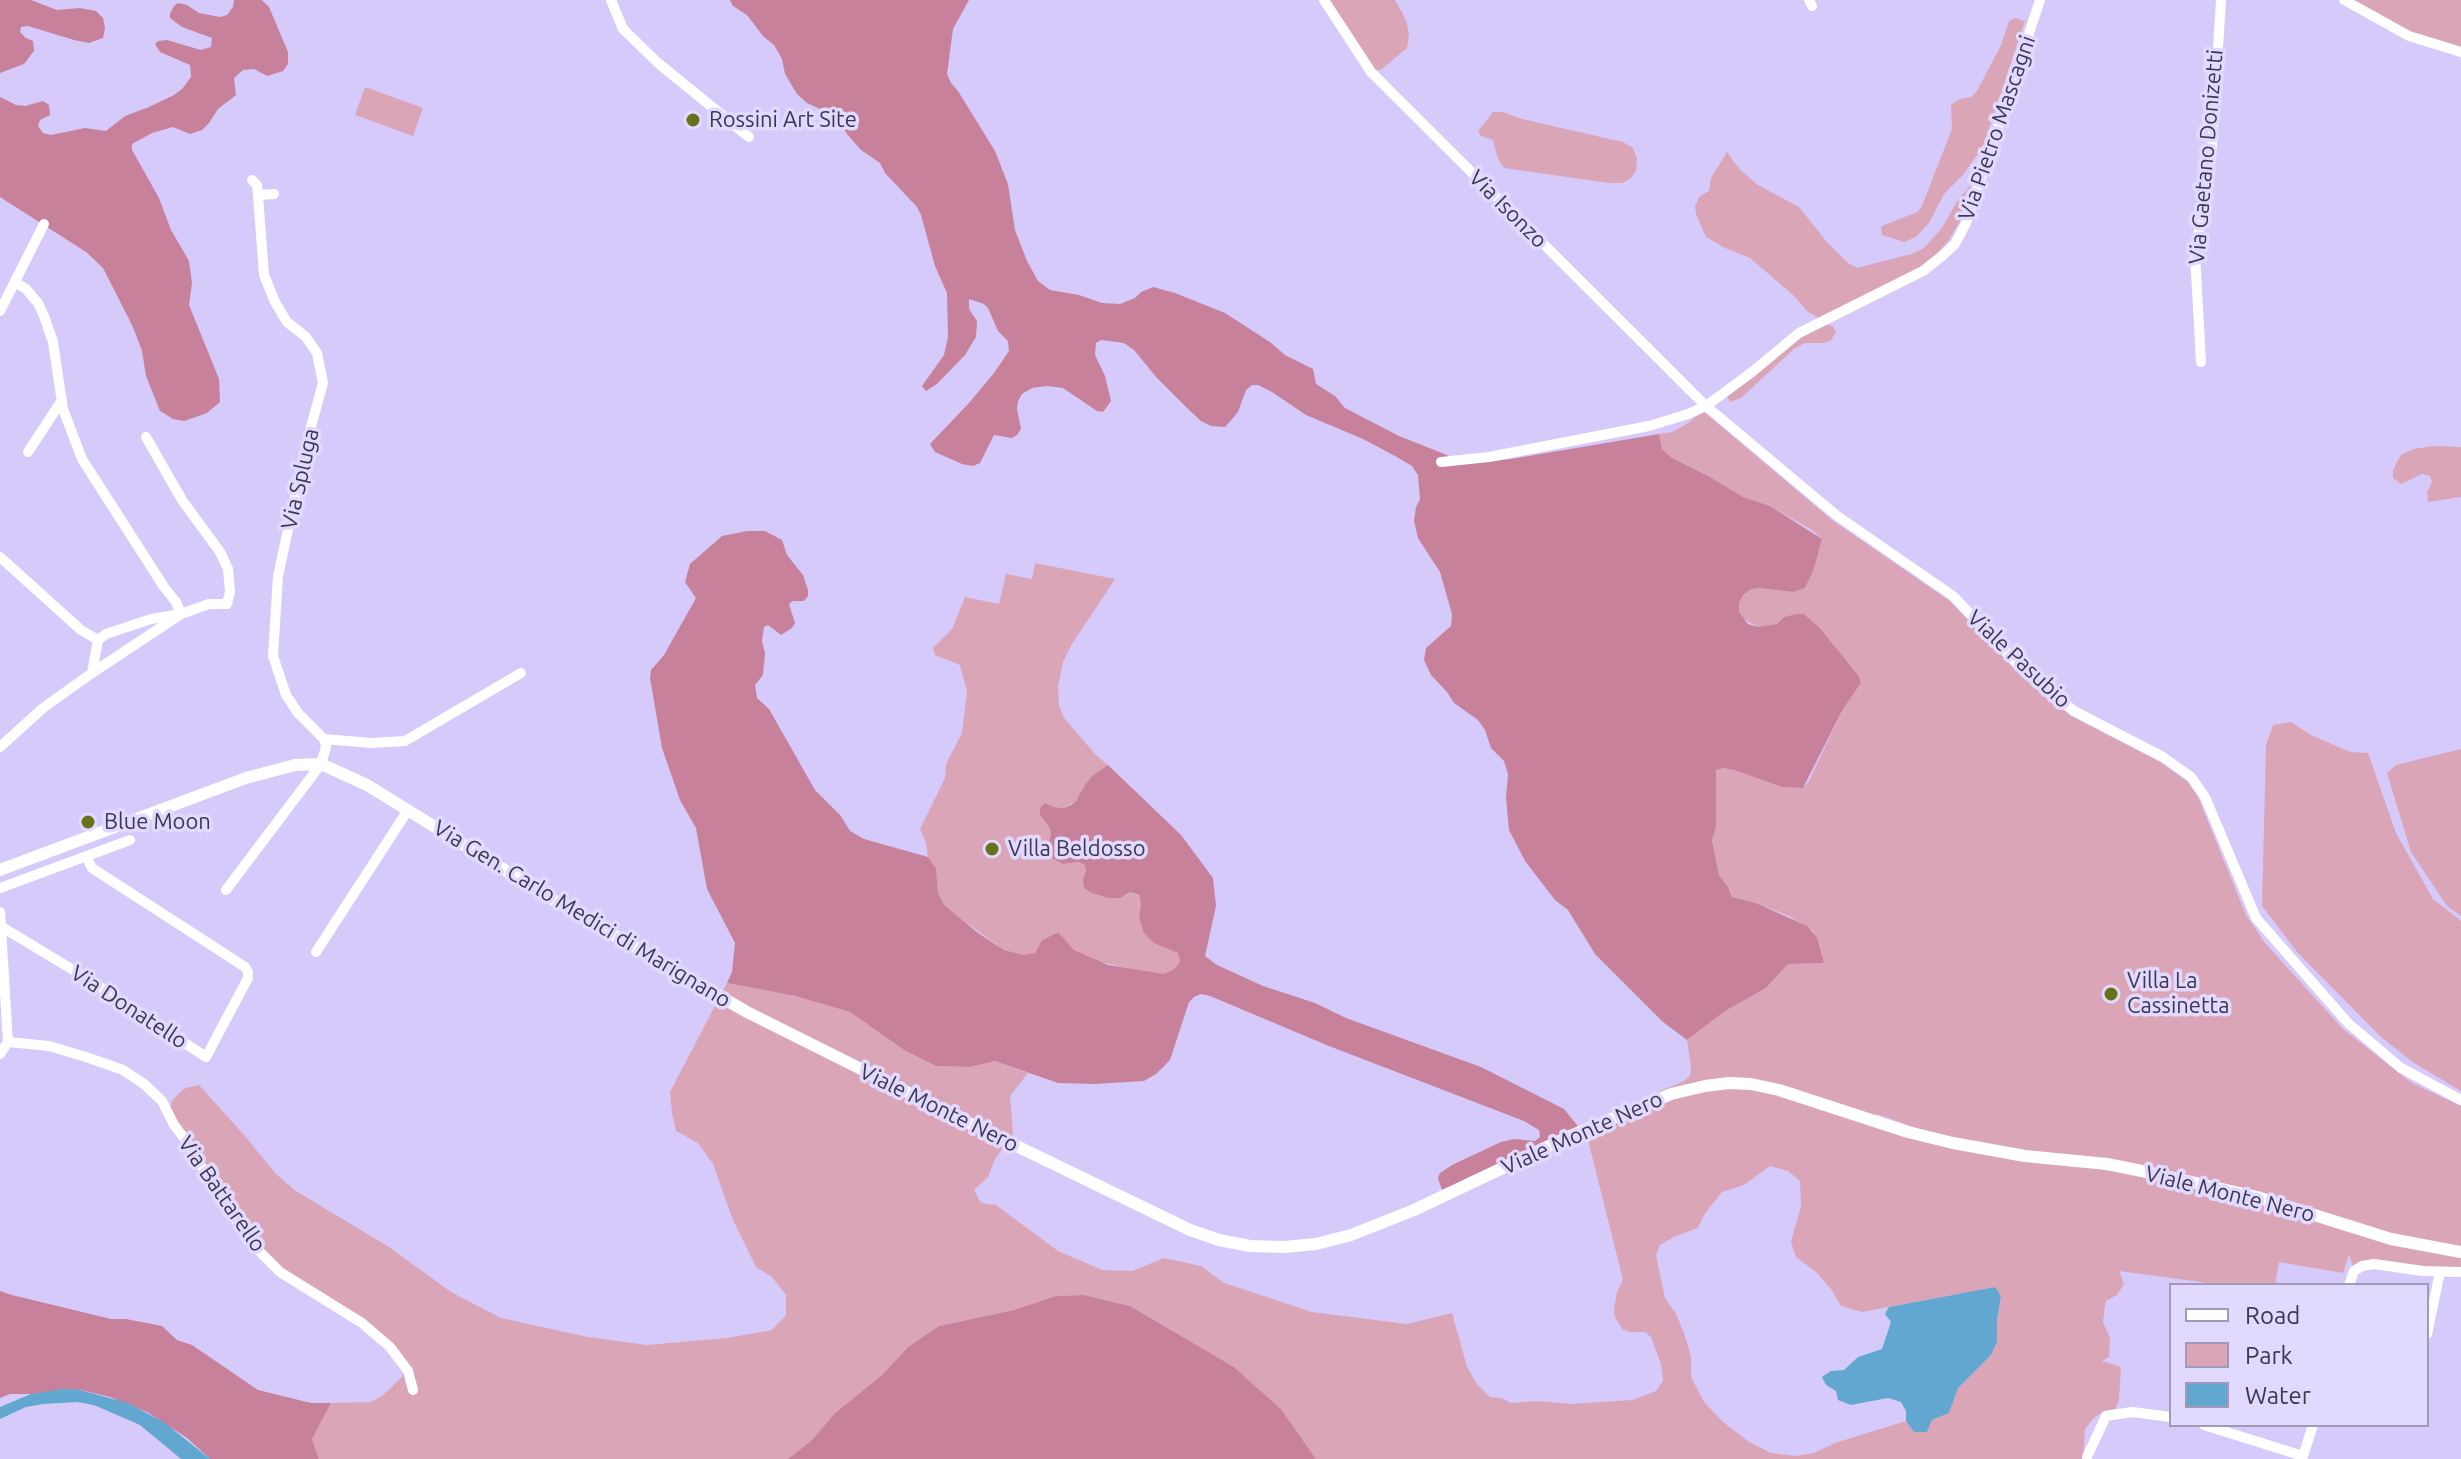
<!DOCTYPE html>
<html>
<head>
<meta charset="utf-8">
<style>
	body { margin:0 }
	#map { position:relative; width:2461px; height:1459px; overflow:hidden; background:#d6cafb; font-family:Ubuntu,sans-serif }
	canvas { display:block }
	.legend { position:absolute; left:2169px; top:1283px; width:260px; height:144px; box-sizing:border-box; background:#e2dafe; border:2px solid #a099b8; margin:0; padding:10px 14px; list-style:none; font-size:24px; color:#3d374f }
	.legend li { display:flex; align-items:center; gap:16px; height:40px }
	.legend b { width:40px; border:2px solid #a099b8 }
</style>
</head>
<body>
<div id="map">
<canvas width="2461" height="1459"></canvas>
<ul class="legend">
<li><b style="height:10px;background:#fff"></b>Road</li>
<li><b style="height:22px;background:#dba5b8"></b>Park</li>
<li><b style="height:22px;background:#61a7d0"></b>Water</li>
</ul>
</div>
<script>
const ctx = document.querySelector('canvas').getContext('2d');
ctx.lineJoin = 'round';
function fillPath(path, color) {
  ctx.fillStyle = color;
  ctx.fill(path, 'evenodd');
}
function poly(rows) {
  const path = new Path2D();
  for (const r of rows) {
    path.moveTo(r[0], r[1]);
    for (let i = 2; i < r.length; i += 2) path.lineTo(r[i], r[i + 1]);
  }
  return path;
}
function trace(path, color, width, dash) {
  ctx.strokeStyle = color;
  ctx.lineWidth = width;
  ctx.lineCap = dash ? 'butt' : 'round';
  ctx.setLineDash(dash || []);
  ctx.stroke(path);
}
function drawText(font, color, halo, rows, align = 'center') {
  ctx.font = font + ' Ubuntu,sans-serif';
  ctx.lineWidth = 7;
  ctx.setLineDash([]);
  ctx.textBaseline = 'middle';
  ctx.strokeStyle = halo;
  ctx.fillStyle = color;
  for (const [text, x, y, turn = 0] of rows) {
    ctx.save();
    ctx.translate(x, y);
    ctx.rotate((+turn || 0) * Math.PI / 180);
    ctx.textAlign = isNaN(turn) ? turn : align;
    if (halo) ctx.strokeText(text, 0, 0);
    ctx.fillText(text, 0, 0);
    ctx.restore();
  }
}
fillPath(poly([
	[1324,0,1395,0,1406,20,1409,34,1407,48,1382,69,1371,72],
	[2346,0,2461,0,2461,50,2416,37],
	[2015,18,2025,21,1983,147,1962,176,1944,194,1929,223,1916,237,1904,242,1882,235,1881,227,1884,225,1918,212,1922,206,1952,129,1951,105,1960,99,1971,97,1977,91,2001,45,2009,21],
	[365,87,423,108,413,136,355,115],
	[1493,112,1503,112,1522,119,1623,142,1633,148,1637,159,1636,171,1631,178,1622,183,1609,183,1504,168,1498,159,1493,140,1481,136,1478,131],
	[1727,152,1740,170,1758,185,1799,207,1826,241,1848,263,1857,268,1911,254,1924,248,1942,228,1956,203,1971,184,1960,221,1949,240,1934,257,1914,272,1819,318,1808,312,1792,294,1750,258,1725,248,1706,237,1696,214,1695,206,1700,196,1709,191,1711,178],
	[1822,324,1833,326,1836,332,1831,340,1824,343,1805,343,1794,349,1741,398,1730,402,1726,395,1799,336],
	[1703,411,1832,520,1950,601,2021,676,2071,716,2160,762,2187,781,2198,797,2246,915,2265,943,2343,1029,2412,1083,2461,1106,2461,1248,2394,1236,2261,1194,2135,1165,2068,1155,2033,1153,1930,1133,1877,1114,1875,1120,1908,1132,1953,1143,2025,1156,2107,1164,2257,1197,2391,1239,2461,1252,2461,1272,2423,1271,2374,1264,2362,1266,2354,1271,2349,1254,2343,1273,2279,1262,2275,1285,2223,1285,2119,1271,2124,1284,2117,1295,2106,1301,2105,1305,2103,1322,2110,1338,2109,1357,2102,1361,2121,1367,2119,1400,2115,1409,2103,1411,2093,1419,2085,1429,2083,1459,1316,1459,1281,1409,1234,1367,1130,1306,1084,1295,1056,1296,1014,1310,939,1326,908,1347,881,1376,835,1413,812,1440,788,1459,319,1459,312,1439,331,1403,371,1402,382,1396,403,1376,404,1366,390,1347,362,1324,280,1272,254,1246,235,1220,169,1115,172,1101,179,1093,186,1088,199,1085,244,1135,276,1174,296,1191,389,1247,451,1292,501,1318,588,1337,647,1345,727,1338,772,1330,786,1315,786,1295,772,1277,756,1267,733,1220,713,1164,698,1143,676,1131,672,1113,670,1092,727,983,795,996,850,1012,904,1050,936,1066,970,1067,995,1061,1028,1073,1010,1096,1013,1134,995,1159,988,1177,974,1190,981,1203,996,1205,1058,1251,1102,1270,1132,1271,1164,1258,1201,1266,1224,1283,1312,1312,1407,1324,1452,1313,1467,1367,1477,1384,1490,1397,1501,1398,1511,1403,1539,1401,1571,1404,1632,1400,1656,1391,1663,1381,1661,1364,1651,1337,1645,1332,1629,1332,1622,1329,1615,1317,1614,1309,1617,1292,1623,1280,1584,1124,1684,1081,1690,1076,1691,1067,1687,1040,1725,1011,1766,988,1788,964,1824,963,1817,937,1813,931,1789,916,1756,903,1732,897,1728,887,1719,875,1712,840,1716,827,1716,770,1722,768,1734,770,1782,787,1803,788,1809,781,1843,709,1861,683,1858,675,1820,628,1804,614,1796,614,1784,617,1777,624,1769,627,1758,627,1743,619,1739,612,1739,603,1744,594,1752,589,1759,588,1793,592,1805,588,1814,569,1822,539,1812,530,1770,506,1743,497,1710,477,1672,458,1662,449,1659,434,1672,432,1687,424],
	[1770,1166,1788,1171,1800,1181,1801,1206,1791,1242,1796,1257,1816,1272,1831,1289,1841,1306,1862,1312,1995,1287,2001,1296,1997,1320,1997,1342,1991,1355,1958,1388,1949,1413,1932,1420,1927,1432,1914,1432,1906,1421,1835,1443,1814,1453,1795,1456,1771,1453,1749,1442,1722,1421,1704,1402,1691,1377,1691,1357,1685,1336,1676,1314,1665,1298,1656,1255,1660,1245,1674,1237,1698,1228,1704,1215,1722,1192,1744,1185],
	[2434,446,2461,447,2461,497,2428,502,2427,492,2432,482,2430,476,2422,474,2401,484,2393,478,2393,470,2401,455,2413,449],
	[1035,563,1115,579,1072,644,1063,662,1058,687,1059,705,1064,718,1096,755,1108,765,1093,775,1076,801,1064,808,1053,807,1048,825,1051,832,1049,845,1063,864,1078,862,1084,864,1086,870,1083,880,1120,898,1130,892,1139,896,1141,903,1139,918,1167,948,1178,953,1180,962,1174,969,1164,974,1147,973,1096,961,1074,950,1057,932,1042,940,1035,953,1023,956,1004,950,954,914,944,905,938,893,936,868,928,857,926,843,920,829,945,778,946,764,962,733,967,692,960,665,935,655,933,648,952,629,965,597,999,604,1006,574,1032,579],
	[2291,722,2311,735,2350,752,2368,753,2396,833,2433,899,2461,921,2461,1091,2414,1063,2382,1038,2298,953,2262,906,2266,745,2273,725],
	[2461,749,2461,916,2447,906,2411,852,2387,773,2396,765]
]), '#dba5b8');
fillPath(poly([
	[0,0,31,0,57,10,80,8,96,11,103,18,105,28,103,38,89,43,74,40,28,26,21,27,20,32,26,38,33,41,34,51,24,64,0,73],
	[234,0,262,0,269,7,288,52,288,64,283,71,267,76,254,69,243,70,234,78,236,95,218,109,209,123,202,130,190,134,173,127,152,133,132,144,132,150,159,198,171,230,189,261,192,283,189,305,219,379,220,402,207,413,193,418,184,421,173,419,160,411,146,376,142,351,133,327,103,268,86,252,0,197,0,97,16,105,25,106,43,101,49,105,50,115,40,120,38,126,43,133,51,135,85,128,106,131,125,116,149,107,174,95,182,89,191,77,190,65,160,52,155,44,158,41,167,40,201,50,211,47,212,38,182,27,170,18,170,14,174,6,178,3,187,5,199,13,220,17,227,15,233,7],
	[730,0,969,0,953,29,947,74,951,83,958,91,995,151,1008,184,1015,230,1027,261,1038,281,1050,290,1079,295,1102,303,1120,304,1135,298,1141,292,1153,287,1175,293,1225,313,1270,342,1285,355,1313,369,1316,384,1335,396,1345,408,1399,436,1447,455,1457,465,1511,459,1659,434,1662,449,1672,458,1710,477,1743,497,1770,506,1822,539,1814,569,1805,588,1793,592,1759,588,1752,589,1744,594,1739,603,1739,612,1748,624,1758,627,1777,624,1784,617,1796,614,1804,614,1820,628,1858,675,1861,683,1843,709,1803,788,1782,787,1734,770,1723,768,1716,770,1716,827,1712,840,1719,875,1728,887,1732,897,1756,903,1807,926,1817,937,1824,963,1788,964,1766,988,1725,1011,1687,1040,1663,1022,1595,954,1568,910,1555,900,1525,861,1509,830,1506,798,1508,774,1504,761,1491,748,1485,730,1478,720,1454,703,1447,692,1431,675,1424,660,1426,648,1451,626,1452,614,1440,572,1418,538,1414,521,1416,507,1420,499,1418,475,1412,466,1395,456,1363,439,1306,415,1272,392,1258,385,1252,385,1246,390,1238,412,1225,427,1211,426,1201,421,1186,407,1157,378,1134,350,1124,343,1101,340,1096,343,1095,355,1105,376,1111,401,1103,412,1097,411,1063,388,1047,386,1032,388,1022,394,1018,401,1017,409,1021,429,1017,435,1012,438,994,435,980,463,973,466,962,464,935,452,930,444,969,403,994,373,1009,351,1008,341,998,331,988,308,984,304,969,299,969,309,977,321,976,337,965,355,937,384,926,391,922,386,944,355,948,337,947,293,935,266,921,215,917,207,885,173,880,163,861,150,847,134,840,122,827,112,807,103,797,94,785,74,782,59,774,45,763,36,747,15,733,6],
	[747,531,765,531,782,540,787,555,803,575,808,590,808,596,804,601,793,601,789,604,795,623,792,628,781,635,768,625,764,627,762,641,765,653,763,675,755,685,757,698,769,709,815,790,841,816,850,831,864,839,928,857,936,868,938,893,944,905,978,933,1004,950,1023,955,1035,953,1042,940,1058,932,1074,950,1108,965,1164,974,1174,969,1180,962,1178,953,1154,943,1144,933,1139,918,1141,903,1139,895,1130,892,1120,898,1109,898,1092,893,1084,888,1083,880,1086,870,1084,864,1078,862,1063,864,1052,858,1049,845,1051,832,1048,825,1040,815,1040,808,1045,803,1053,807,1064,808,1071,805,1076,801,1085,785,1093,775,1108,765,1181,835,1213,878,1216,906,1205,956,1217,965,1263,986,1315,1003,1346,1018,1481,1067,1564,1109,1582,1131,1442,1190,1438,1178,1440,1173,1452,1165,1501,1142,1514,1139,1535,1141,1540,1137,1539,1130,1524,1121,1329,1046,1210,996,1201,994,1194,997,1189,1002,1170,1060,1156,1074,1144,1081,1095,1084,1058,1083,995,1061,970,1067,936,1066,904,1050,850,1012,795,996,727,983,732,972,735,943,707,889,696,828,680,800,662,748,650,678,651,670,664,655,696,598,685,582,690,564,722,536],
	[0,1291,12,1295,111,1319,126,1319,162,1326,177,1340,192,1345,258,1390,311,1403,331,1403,312,1439,319,1459,210,1459,187,1438,147,1412,110,1397,76,1389,31,1394,10,1394,0,1398],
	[1084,1295,1130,1306,1234,1367,1281,1409,1316,1459,788,1459,812,1440,835,1413,881,1376,908,1347,939,1326,1014,1310,1056,1296]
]), '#c7819b');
fillPath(poly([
	[1995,1287,2001,1296,1997,1320,1997,1342,1991,1355,1958,1388,1949,1413,1932,1420,1927,1432,1914,1432,1906,1421,1906,1411,1901,1402,1888,1398,1851,1405,1838,1400,1836,1391,1826,1385,1822,1377,1831,1371,1844,1370,1858,1357,1882,1349,1891,1322,1885,1314,1889,1307],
	[62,1389,76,1389,128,1403,165,1423,210,1459,181,1459,140,1425,94,1405,77,1402,43,1404,26,1407,0,1419,0,1407,31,1394]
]), '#61a7d0');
trace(poly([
	[611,0,623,29,658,63,749,137],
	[1324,0,1371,72,1706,406,1836,515,1953,596,2025,672,2074,711,2163,757,2191,777,2205,797,2256,918,2348,1023,2401,1068,2461,1100],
	[1809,0,1812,6],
	[2344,0,2409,36,2461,52],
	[252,180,257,185,258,195],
	[15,282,26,289,38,303,44,316,53,342,63,409,82,459,164,587,176,602,181,614,151,619,106,634,98,640],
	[0,311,44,224],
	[2201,362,2195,254,2211,159,2221,0],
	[28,452,62,400],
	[1441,462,1489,457,1649,426,1688,414,1706,406,1752,372,1799,333,1923,271,1942,256,1955,244,1966,223,2040,0],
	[0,557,81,630,98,640],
	[92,673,181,614,209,604,227,604,230,592,228,569,220,552,182,500,146,437],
	[324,739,371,743,405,741,521,673],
	[0,747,43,708,92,673,98,640],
	[0,888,130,840],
	[226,890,321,764,326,747,324,739,298,713,286,695,273,656,278,576,307,441,323,383,317,353,306,337,287,322,275,302,264,275,258,195,274,194],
	[0,912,8,1042,0,1054],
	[2,927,88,979,206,1057,248,978,248,972,245,967,92,868,86,856],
	[316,952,408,810],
	[8,1042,49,1046,86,1057,123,1070,144,1084,162,1101,174,1125,185,1139,219,1196,254,1246,280,1272,362,1323,390,1347,408,1371,413,1390],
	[2349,1285,2354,1271,2362,1266,2374,1264,2423,1271,2461,1272],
	[2427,1334,2440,1272],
	[2204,1425,2303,1456],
	[2087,1457,2106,1416,2132,1412,2171,1417],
	[2302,1459,2313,1425]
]), '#fff', 10);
trace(poly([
	[0,870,246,778,295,765,321,764,367,785,555,901,747,1012,965,1121,1190,1230,1219,1240,1250,1246,1284,1247,1316,1244,1351,1235,1414,1210,1570,1136,1671,1094,1705,1086,1729,1083,1751,1084,1779,1090,1908,1132,1953,1143,2025,1156,2107,1164,2152,1173,2257,1197,2391,1239,2461,1252]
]), '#fff', 12);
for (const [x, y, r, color] of [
	[693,120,8,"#68721b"],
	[88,822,8,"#68721b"],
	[992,849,8,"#68721b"],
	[2111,994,8,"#68721b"]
]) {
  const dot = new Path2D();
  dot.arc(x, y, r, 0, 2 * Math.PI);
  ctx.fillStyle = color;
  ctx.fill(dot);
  trace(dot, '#e2dafe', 3);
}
drawText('22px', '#3d374f', '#e2dafe', [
	["Rossini Art Site",709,120],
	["Blue Moon",104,822],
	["Villa Beldosso",1008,849],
	["Villa La",2127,981],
	["Cassinetta",2127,1006]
], 'left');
drawText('22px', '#3d374f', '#e2dafe', [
	["Via Pietro Mascagni",1997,128,-71],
	["Via Gaetano Donizetti",2206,157,-85],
	["Via Isonzo",1508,209,45],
	["Via Spluga",300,479,-77],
	["Viale Pasubio",2019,659,43],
	["Via Gen. Carlo Medici di Marignano",582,914,31],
	["Via Donatello",129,1007,33],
	["Viale Monte Nero",939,1108,26],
	["Viale Monte Nero",1582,1133,-24],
	["Via Battarello",222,1194,55],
	["Viale Monte Nero",2230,1194,14]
]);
</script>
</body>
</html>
